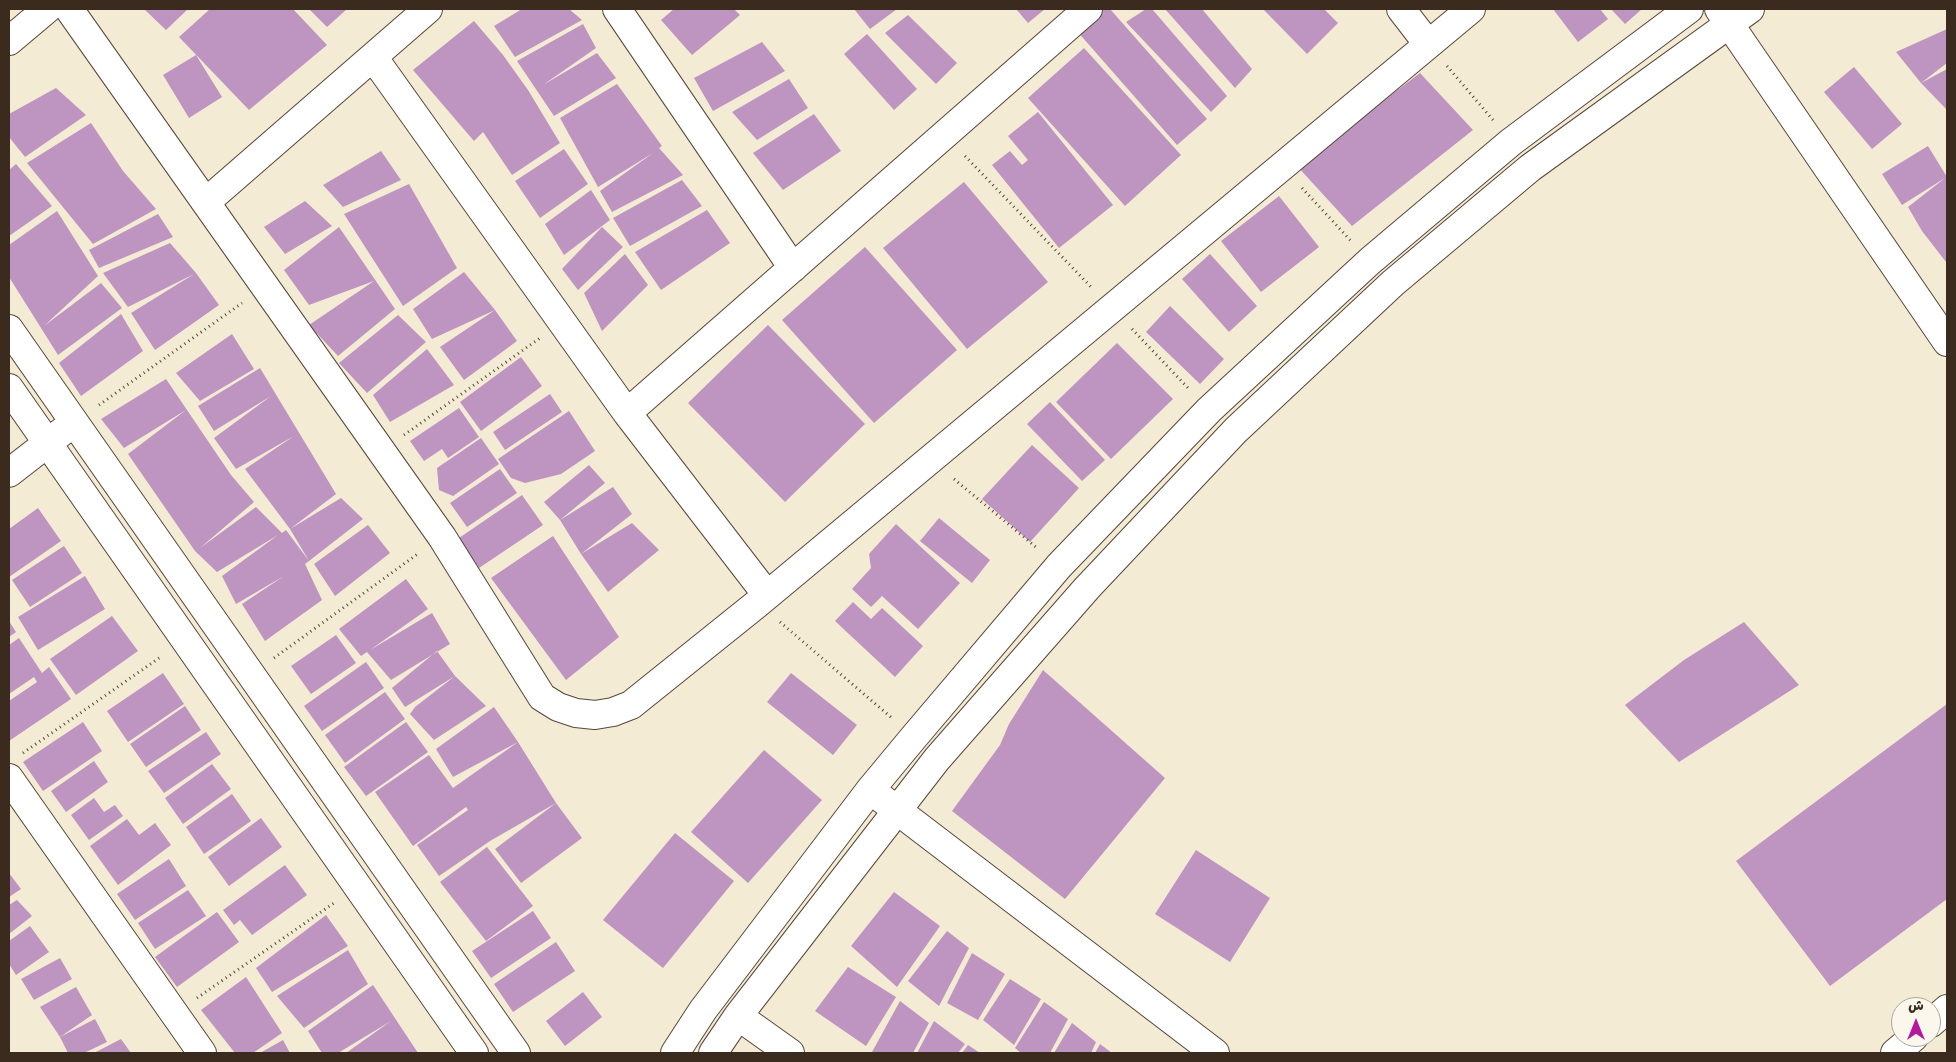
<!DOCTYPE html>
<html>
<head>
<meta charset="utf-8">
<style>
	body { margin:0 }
	#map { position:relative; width:1956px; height:1062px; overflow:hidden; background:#f3ebd4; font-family:"Gochi Hand","Playpen Sans Arabic",sans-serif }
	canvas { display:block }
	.frame { position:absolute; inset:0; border:10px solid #3b2a1e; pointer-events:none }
	.north { position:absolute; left:1891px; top:997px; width:50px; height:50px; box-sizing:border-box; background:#fbf7ec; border:1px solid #aea59a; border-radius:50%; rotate:0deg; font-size:14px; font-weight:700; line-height:20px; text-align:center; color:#3b2a1e }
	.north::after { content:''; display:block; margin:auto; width:18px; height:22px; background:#b5179e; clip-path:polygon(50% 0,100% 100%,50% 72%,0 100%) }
</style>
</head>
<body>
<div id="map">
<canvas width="1956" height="1062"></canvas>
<div class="frame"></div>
<div class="north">ش</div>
</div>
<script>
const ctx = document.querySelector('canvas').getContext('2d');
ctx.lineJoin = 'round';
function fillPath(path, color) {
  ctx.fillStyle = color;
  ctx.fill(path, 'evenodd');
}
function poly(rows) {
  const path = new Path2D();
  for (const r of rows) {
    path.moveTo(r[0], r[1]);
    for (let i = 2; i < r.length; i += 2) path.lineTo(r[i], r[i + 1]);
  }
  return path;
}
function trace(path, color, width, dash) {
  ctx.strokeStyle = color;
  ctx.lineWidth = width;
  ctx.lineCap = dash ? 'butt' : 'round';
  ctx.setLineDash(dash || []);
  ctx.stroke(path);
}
fillPath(poly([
	[144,9,188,9,166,30],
	[210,9,293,9,327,45,249,110,179,37],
	[309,9,347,9,327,27],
	[522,9,569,9,582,20,515,57,494,26],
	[674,9,734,9,740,15,692,55,661,20],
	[854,9,897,9,870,29],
	[1016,9,1045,9,1028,23],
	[1101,9,1110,9,1207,119,1177,145,1076,30],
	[1146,9,1152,9,1227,96,1211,112,1126,22],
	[1165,9,1202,9,1252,69,1235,88],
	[1263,9,1324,9,1338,23,1307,54],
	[1553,9,1600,9,1608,19,1578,42],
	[1611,9,1642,9,1625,24],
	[908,15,957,63,936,84,885,33],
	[474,21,503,55,528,90,560,143,512,175,483,132,474,141,413,70],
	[583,24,596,48,543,85,597,53,616,78,554,116,517,61],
	[1947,29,1947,63,1921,83,1947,69,1947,110,1921,83,1896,52],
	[867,34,917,89,894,110,844,54],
	[762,42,785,71,713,111,694,78],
	[1084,48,1181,155,1125,206,1028,98],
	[196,55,222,97,189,118,163,75],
	[1854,67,1902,124,1872,149,1824,92],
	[1420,73,1473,130,1352,226,1297,166],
	[789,79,808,108,757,140,732,112],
	[617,84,662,146,659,148,683,175,612,212,600,191,653,153,598,187,560,118],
	[56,88,86,115,25,157,9,137,9,114],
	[1038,112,1113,205,1059,248,992,165,1010,151,1022,165,1028,160,1008,136],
	[814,114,841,151,783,190,753,153],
	[91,123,123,171,156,209,93,244,27,163],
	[1928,146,1947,177,1946,262,1922,231,1908,207,1945,178,1902,205,1882,174],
	[564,149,588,184,540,218,515,181],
	[381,151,401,180,343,207,323,185],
	[16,164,52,206,9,236,9,170],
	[682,180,702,206,630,246,613,218],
	[964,182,1048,282,967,349,883,248],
	[409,184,457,268,403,306,344,214],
	[591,190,610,220,564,255,545,224],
	[1279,196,1319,247,1261,292,1221,241],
	[305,201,332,226,285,254,264,227],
	[707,210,730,243,661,290,635,252],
	[57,211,98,276,44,326,101,283,122,308,58,355,9,277,9,245],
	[158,214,173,237,99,268,89,250],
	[339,227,395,309,338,356,309,325,374,281,309,305,284,270],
	[602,227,623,247,578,290,562,269],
	[170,243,196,273,219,305,155,350,131,313,194,274,128,307,103,273],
	[865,247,957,350,874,423,782,320],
	[625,254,648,285,602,331,584,293],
	[1210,254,1257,306,1229,332,1182,279],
	[464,272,495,310,517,341,464,380,440,347,495,310,432,339,413,309],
	[1170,306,1224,359,1200,384,1146,332],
	[121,314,143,351,81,396,59,363],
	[398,315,426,342,367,393,339,363],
	[768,325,865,424,785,502,688,403],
	[232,334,254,369,200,401,176,373],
	[1117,343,1173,399,1111,459,1056,402],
	[427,349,454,385,390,422,373,395],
	[521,357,542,386,481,431,460,402],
	[260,368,336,494,290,529,245,469,294,436,236,469,214,438,271,396,214,431,198,406],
	[166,379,231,475,254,502,200,548,256,507,282,533,286,530,309,561,305,564,322,600,265,641,242,604,284,576,236,604,222,576,278,535,217,572,195,551,128,454,186,410,124,448,101,419],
	[550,394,562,412,505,450,493,432],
	[1050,402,1105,460,1082,481,1027,424],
	[459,408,479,437,448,458,442,449,424,461,410,441],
	[569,411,595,451,561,474,525,483,511,478,498,459],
	[481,438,499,464,453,496,439,490,437,468],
	[1032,445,1079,488,1030,542,982,499],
	[589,465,605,483,560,520,544,502],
	[500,469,517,493,467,527,450,503],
	[613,487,632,514,581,554,632,523,659,550,608,592,581,554,560,520],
	[522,495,543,525,479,568,459,538],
	[341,498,363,519,309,561,290,529],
	[38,508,61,541,9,577,9,529],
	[939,518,990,560,972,583,920,541],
	[896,524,960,583,918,629,882,596,871,607,852,589,871,568,869,554],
	[368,525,390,553,335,596,314,564],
	[553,536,619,637,566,680,491,578],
	[64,546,82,573,30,607,12,580],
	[85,576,105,609,38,650,18,617],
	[406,579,428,609,370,650,432,613,450,644,391,680,367,652,361,656,339,629],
	[853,602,871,619,882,608,923,646,895,677,835,621],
	[112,616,138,651,76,695,50,659],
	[9,621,16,632,9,637],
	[1744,622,1799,685,1679,762,1625,705,1684,660],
	[336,635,356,663,311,694,291,666],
	[19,638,42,673,49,667,71,699,9,741,9,701,37,682,34,677,9,694,9,645],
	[437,651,455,676,486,706,434,740,410,714,415,707,455,676,405,707,392,688],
	[366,662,384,688,322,731,304,706],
	[1043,670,1165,778,1065,899,952,811,1000,745,1009,724],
	[163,673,184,704,128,742,107,711],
	[791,673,857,725,833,755,767,702],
	[385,692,405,719,345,763,325,735],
	[1947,704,1947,899,1830,986,1736,861],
	[185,706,201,730,146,767,130,744],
	[494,707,518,742,556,803,582,838,521,883,495,849,556,803,490,841,439,876,417,845,468,810,466,807,413,846,375,792,429,755,453,788,518,742,453,777,436,749],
	[83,722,102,751,43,791,23,762],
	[406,722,428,752,366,796,344,767],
	[206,732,221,754,164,793,148,771],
	[764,750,822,800,748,883,691,832],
	[94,761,108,782,66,812,51,791],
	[212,764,231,789,183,824,165,798],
	[232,794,251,821,204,854,186,827],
	[94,798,104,812,115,805,123,816,89,840,71,815],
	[261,818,282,847,229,886,208,857],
	[127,819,139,835,155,823,171,845,118,885,90,846],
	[675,833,734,881,663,968,603,920],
	[487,847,533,906,486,941,440,882],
	[1196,850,1270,898,1230,962,1155,914],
	[169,859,186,886,135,920,117,894],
	[285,865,307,895,252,935,240,920,234,925,223,910],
	[9,873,21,889,9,897],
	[188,890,206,916,155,949,138,923],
	[894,892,940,926,897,987,851,946],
	[17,900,32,916,9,934,9,905],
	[533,911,551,938,491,978,472,951],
	[217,912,239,942,177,987,155,957],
	[326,915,348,946,272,992,256,968],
	[30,926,49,952,16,975,9,964,9,941],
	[947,931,969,948,939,1006,908,981],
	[556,942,575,971,513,1012,494,984],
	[348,950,368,984,304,1028,277,996],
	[972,953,1005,974,978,1020,947,1003],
	[60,958,72,979,34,1000,21,979],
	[848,967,896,997,866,1046,815,1011],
	[246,977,282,1033,253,1053,235,1053,201,1010],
	[1010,979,1041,999,1014,1045,983,1020],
	[373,985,418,1053,346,1053,391,1021,338,1053,322,1053,308,1031],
	[76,987,92,1015,60,1037,40,1007],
	[583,992,602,1017,565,1046,546,1021],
	[900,1001,929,1023,913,1053,874,1053,872,1052],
	[1044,1002,1068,1019,1050,1053,1021,1053,1015,1048],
	[95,1019,107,1042,84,1053,68,1053,60,1037],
	[934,1021,965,1044,958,1053,917,1053],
	[1072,1023,1096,1042,1091,1053,1054,1053],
	[121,1039,131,1053,94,1053],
	[283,1040,290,1053,260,1053],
	[1100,1044,1112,1053,1095,1053],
	[968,1045,980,1053,962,1053]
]), '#be94c1');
const minor = poly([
	[69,9,442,537,542,697,558,707,576,713,595,715,613,712,631,705,758,603,1471,9],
	[617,9,793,268],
	[1401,9,1428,44],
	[1719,9,1947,342],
	[9,41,47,9],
	[373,57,627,413,767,595],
	[206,202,428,9],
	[9,329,516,1053],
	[9,388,474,1053],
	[627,413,1088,9],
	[9,473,63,431],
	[9,778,202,1053],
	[881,798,1215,1053],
	[738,1016,790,1053],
	[1931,1023,1947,1009],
	[675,1053,703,1010,870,790,914,737,1059,566,1209,410,1370,261,1511,142,1689,9],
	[713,1053,738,1016,937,759,1087,588,1236,430,1393,283,1530,168,1750,9],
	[1895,1053,1914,1037]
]);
trace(minor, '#574739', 30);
trace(poly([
	[1447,66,1493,120],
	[965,156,1092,288],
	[1302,188,1351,241],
	[1132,329,1189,389],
	[99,405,242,303],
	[404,435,540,338],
	[954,479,1037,548],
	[780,622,893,719],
	[274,658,419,553],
	[23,753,162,656],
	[197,998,334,903]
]), '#574739', 3, [1, 4]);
trace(minor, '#fff', 28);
</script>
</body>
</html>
